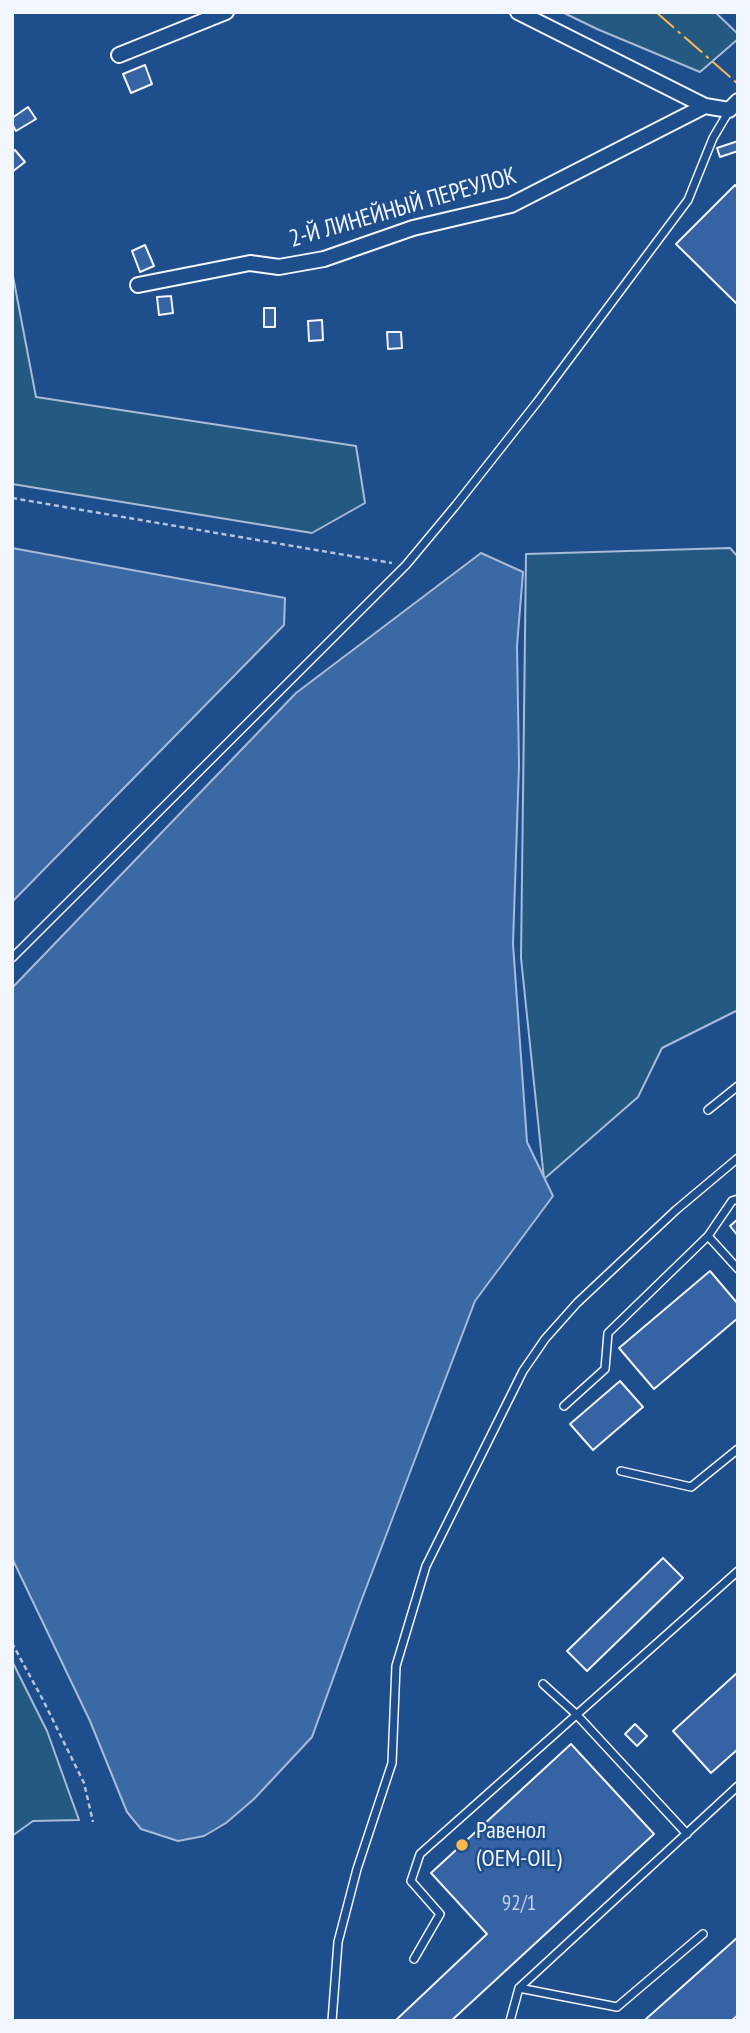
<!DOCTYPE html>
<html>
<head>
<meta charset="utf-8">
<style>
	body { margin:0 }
	#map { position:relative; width:750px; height:2033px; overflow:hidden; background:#1f4e8c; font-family:"PT Sans Narrow",sans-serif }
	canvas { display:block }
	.frame { position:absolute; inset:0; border:14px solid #f2f6ff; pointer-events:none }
</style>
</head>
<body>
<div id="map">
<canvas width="750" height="2033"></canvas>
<div class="frame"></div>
</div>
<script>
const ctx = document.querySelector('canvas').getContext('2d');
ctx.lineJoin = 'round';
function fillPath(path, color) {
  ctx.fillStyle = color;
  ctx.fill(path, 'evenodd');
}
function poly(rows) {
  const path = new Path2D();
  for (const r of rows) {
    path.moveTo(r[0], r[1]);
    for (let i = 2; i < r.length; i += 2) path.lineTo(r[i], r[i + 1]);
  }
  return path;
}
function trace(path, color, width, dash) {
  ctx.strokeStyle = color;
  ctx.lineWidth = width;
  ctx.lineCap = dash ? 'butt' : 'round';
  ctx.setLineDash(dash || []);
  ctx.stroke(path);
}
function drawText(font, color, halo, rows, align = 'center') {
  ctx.font = font + ' "PT Sans Narrow",sans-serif';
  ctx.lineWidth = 5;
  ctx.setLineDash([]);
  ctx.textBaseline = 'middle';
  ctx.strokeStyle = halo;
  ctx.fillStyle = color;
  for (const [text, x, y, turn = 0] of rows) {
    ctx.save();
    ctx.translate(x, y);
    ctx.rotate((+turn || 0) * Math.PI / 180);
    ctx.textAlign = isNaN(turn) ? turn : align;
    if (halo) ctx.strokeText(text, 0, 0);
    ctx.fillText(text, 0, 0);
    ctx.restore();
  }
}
const green = poly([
	[562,12,715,12,738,34,738,39,700,72,597,29,562,12],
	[12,271,36,397,356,446,365,503,312,533,12,484,12,271],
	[730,548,738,557,738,1010,662,1048,638,1097,544,1179,521,958,526,554,730,548],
	[12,1661,47,1731,79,1820,33,1821,12,1836,12,1661]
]);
fillPath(green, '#245a82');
trace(green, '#a8bbd7', 2);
const water = poly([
	[12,548,285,598,284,625,12,902,12,548],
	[481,553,523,572,517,646,519,765,513,944,527,1142,553,1196,475,1301,360,1604,312,1737,254,1799,226,1823,204,1836,178,1841,141,1829,127,1812,90,1721,12,1558,12,988,296,693,481,553]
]);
fillPath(water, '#3b69a3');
trace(water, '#a8bbd7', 2);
const building = poly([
	[145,65,152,84,131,93,123,74,145,65],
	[28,107,36,119,16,131,12,124,12,118,28,107],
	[738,141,738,151,720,157,717,148,738,141],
	[15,150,25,162,12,172,12,152,15,150],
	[735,185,738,189,738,305,676,244,735,185],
	[145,245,154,266,140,272,132,251,145,245],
	[171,296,173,313,159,315,157,297,171,296],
	[264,308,275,308,275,327,264,327,264,308],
	[322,320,323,340,309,341,308,321,322,320],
	[387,332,401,332,402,348,388,349,387,332],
	[738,1219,738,1236,730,1226,738,1219],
	[710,1271,738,1304,738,1318,654,1389,619,1348,710,1271],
	[620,1381,643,1407,593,1450,570,1424,620,1381],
	[663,1558,683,1578,587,1671,567,1651,663,1558],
	[738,1672,738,1749,711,1773,673,1731,738,1672],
	[635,1724,647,1736,637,1746,625,1734,635,1724],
	[571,1744,654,1834,451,2021,395,2021,487,1934,431,1873,571,1744],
	[738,1937,738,2015,731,2021,648,2021,646,2019,738,1937]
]);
fillPath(building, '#3563a3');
trace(building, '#f2f6ff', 2);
const lane = poly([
	[12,958,406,565,456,505,538,401,688,200,713,138,729,111],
	[708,1110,738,1086],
	[708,1236,738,1269],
	[564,1406,605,1369,608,1333,708,1236,732,1201,738,1199],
	[621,1471,691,1487,738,1449],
	[543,1684,576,1714,687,1834],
	[414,1959,440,1914,411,1881,420,1854,738,1571],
	[519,1988,617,2007,703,1934],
	[332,2021,338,1942,357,1869,392,1763,396,1666,426,1566,523,1371,545,1339,577,1303,676,1210,738,1158],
	[510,2021,519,1988,738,1786]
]);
const street = poly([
	[518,12,705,106,729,110,738,101],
	[119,55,226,12],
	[138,285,250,263,279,267,324,259,413,228,511,205,705,106]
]);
trace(lane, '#f2f6ff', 10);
trace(street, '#f2f6ff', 18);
trace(poly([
	[12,498,392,563],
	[12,1643,43,1700,84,1783,93,1822]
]), '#b3c4dc', 2.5, [5, 3.5]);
trace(lane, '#1f4e8c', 7);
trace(street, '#1f4e8c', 14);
trace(poly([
	[656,12,738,84]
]), '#ffb74d', 2, [24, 5, 3.5, 5]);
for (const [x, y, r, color] of [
	[462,1845,7,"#ffb74d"]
]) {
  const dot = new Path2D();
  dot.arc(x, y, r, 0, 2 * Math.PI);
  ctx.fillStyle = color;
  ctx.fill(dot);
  trace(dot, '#1f4e8c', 2.5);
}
drawText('21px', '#c3d1e8', null, [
	["92/1",519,1904]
]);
drawText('24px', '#f2f6ff', '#1f4e8c', [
	["2-Й ЛИНЕЙНЫЙ ПЕРЕУЛОК",403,208,-16]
]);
drawText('24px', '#f2f6ff', '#1f4e8c', [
	["Равенол",476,1831],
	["(OEM-OIL)",476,1859]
], 'left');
</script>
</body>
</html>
